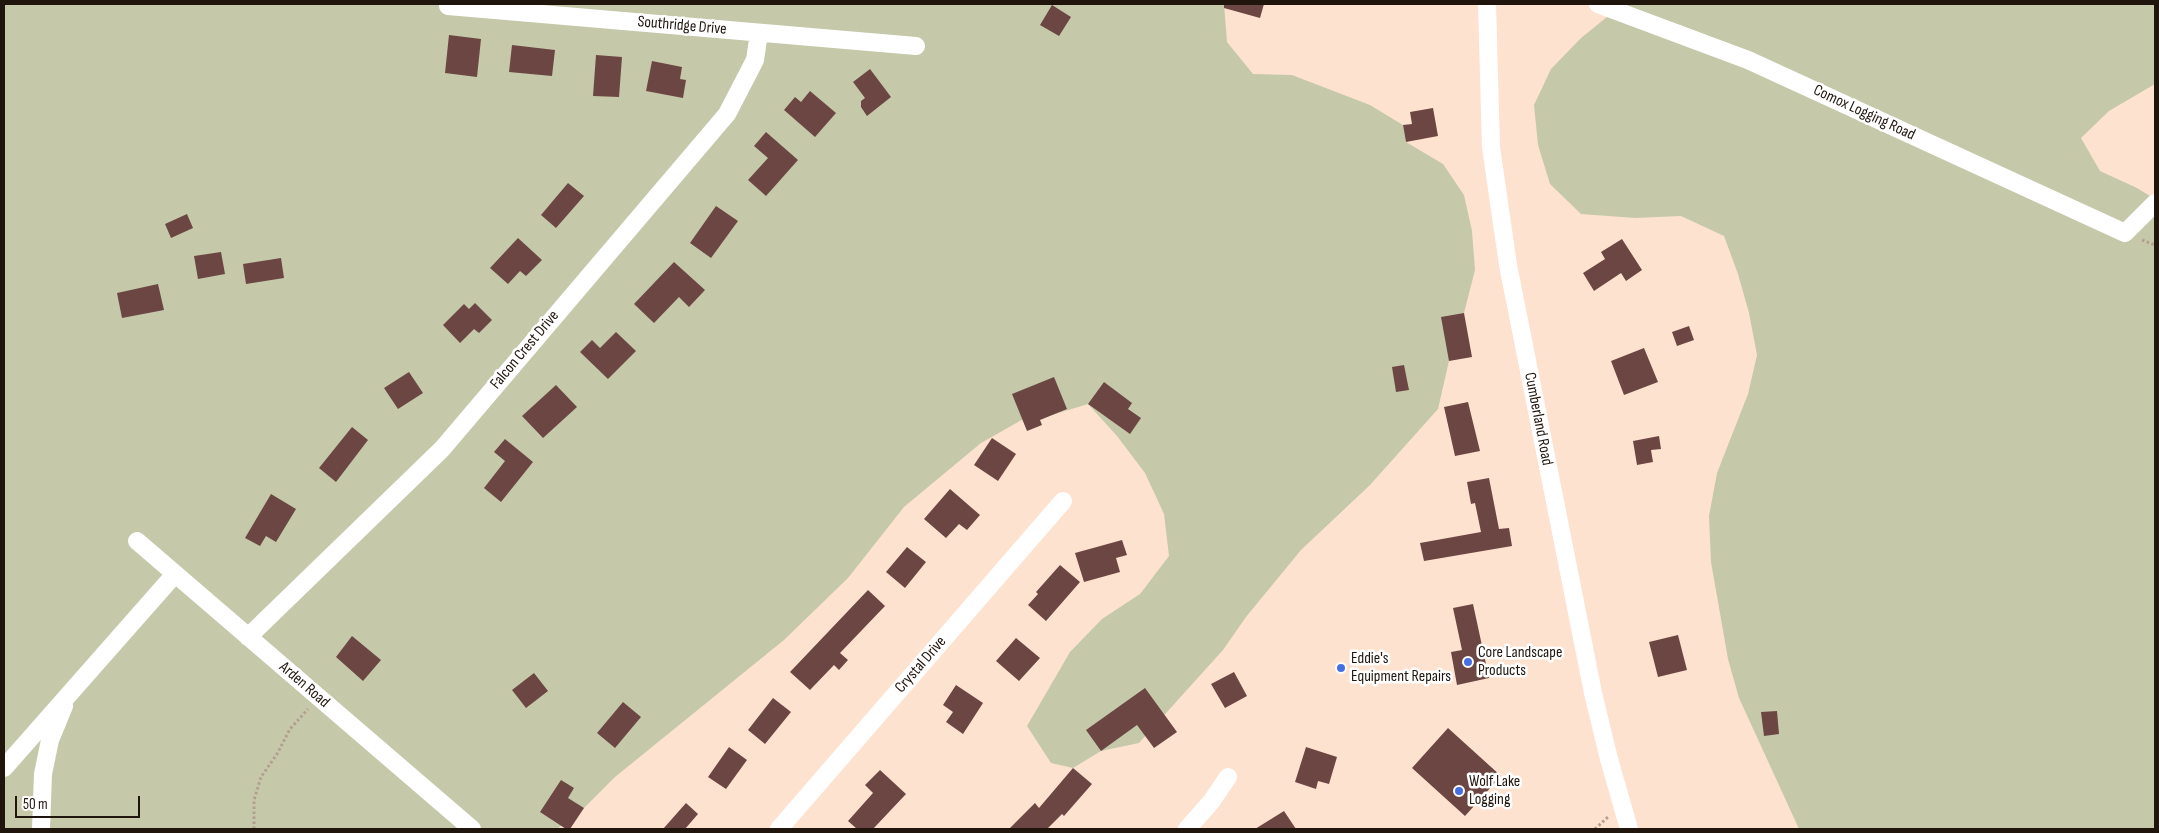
<!DOCTYPE html>
<html>
<head>
<meta charset="utf-8">
<style>
	body { margin:0 }
	#map { position:relative; width:2159px; height:833px; overflow:hidden; background:#fee2d0; font-family:"Sofia Sans Condensed",sans-serif }
	canvas { display:block }
	.frame { position:absolute; inset:0; border:5px solid #20150d; pointer-events:none }
	.scale { position:absolute; left:15px; top:796px; width:125px; height:22px; box-sizing:border-box; border:2px solid #20150d; border-top:0; padding-left:6px; font-size:15px; line-height:18px; white-space:nowrap; color:#20150d; -webkit-text-stroke:4px #fff; paint-order:stroke }
</style>
</head>
<body>
<div id="map">
<canvas width="2159" height="833"></canvas>
<div class="frame"></div>
<div class="scale">50 m</div>
</div>
<script>
const ctx = document.querySelector('canvas').getContext('2d');
ctx.lineJoin = 'round';
function fillPath(path, color) {
  ctx.fillStyle = color;
  ctx.fill(path, 'evenodd');
}
function poly(rows) {
  const path = new Path2D();
  for (const r of rows) {
    path.moveTo(r[0], r[1]);
    for (let i = 2; i < r.length; i += 2) path.lineTo(r[i], r[i + 1]);
  }
  return path;
}
function trace(path, color, width, dash) {
  ctx.strokeStyle = color;
  ctx.lineWidth = width;
  ctx.lineCap = dash ? 'butt' : 'round';
  ctx.setLineDash(dash || []);
  ctx.stroke(path);
}
function drawText(font, color, halo, rows, align = 'center') {
  ctx.font = font + ' "Sofia Sans Condensed",sans-serif';
  ctx.lineWidth = 5;
  ctx.setLineDash([]);
  ctx.textBaseline = 'middle';
  ctx.strokeStyle = halo;
  ctx.fillStyle = color;
  for (const [text, x, y, turn = 0] of rows) {
    ctx.save();
    ctx.translate(x, y);
    ctx.rotate((+turn || 0) * Math.PI / 180);
    ctx.textAlign = isNaN(turn) ? turn : align;
    if (halo) ctx.strokeText(text, 0, 0);
    ctx.fillText(text, 0, 0);
    ctx.restore();
  }
}
fillPath(poly([
	[4,4,1224,4,1227,42,1253,74,1292,75,1370,105,1403,125,1406,142,1443,164,1464,195,1472,231,1475,270,1464,313,1449,361,1438,409,1370,485,1301,550,1246,617,1223,650,1139,743,1101,751,1073,768,1051,763,1027,726,1070,652,1102,619,1140,594,1169,556,1164,514,1145,473,1117,436,1088,404,1052,415,1027,417,981,443,904,507,848,578,784,640,615,777,584,808,557,829,4,829],
	[1623,4,2155,4,2155,84,2109,111,2081,138,2100,171,2137,188,2155,199,2155,829,1799,829,1739,698,1728,659,1711,562,1709,516,1717,473,1748,394,1757,355,1749,313,1738,274,1724,236,1681,216,1635,218,1581,214,1550,184,1538,145,1534,105,1551,69,1581,38]
]), '#c5c9aa');
fillPath(poly([
	[1224,4,1264,4,1260,18,1224,8],
	[1052,5,1071,17,1059,36,1040,25],
	[449,35,481,39,477,77,445,73],
	[512,45,555,50,552,76,509,72],
	[596,55,622,57,619,97,593,96],
	[652,61,682,67,680,79,686,80,683,98,646,91],
	[870,69,891,97,867,116,861,107,861,101,865,98,853,82],
	[810,91,836,113,815,137,784,110,795,97,801,102],
	[1433,108,1438,136,1406,142,1403,125,1412,124,1410,112],
	[766,132,798,160,766,196,748,180,768,158,754,146],
	[568,183,584,196,556,228,541,215],
	[716,206,738,221,711,258,690,243],
	[187,214,193,228,171,238,165,224],
	[518,238,542,260,526,276,520,271,508,284,490,268],
	[1622,239,1642,270,1626,281,1621,273,1594,291,1583,273,1605,259,1601,252],
	[221,252,225,274,198,279,194,256],
	[281,258,284,278,246,284,243,264],
	[674,262,705,290,689,307,679,297,654,323,634,304],
	[158,284,164,310,122,318,117,293],
	[475,303,492,320,479,333,474,329,460,343,443,325,464,304,469,309],
	[1464,313,1472,357,1449,361,1441,317],
	[1689,326,1694,340,1677,346,1672,332],
	[616,332,636,351,608,379,580,352,592,340,600,348],
	[1644,348,1658,382,1624,395,1611,361],
	[1404,365,1409,390,1396,392,1392,367],
	[409,372,423,393,398,409,384,388],
	[1054,377,1067,409,1040,420,1042,425,1027,431,1012,394],
	[1104,382,1132,403,1128,409,1141,418,1130,434,1088,404],
	[556,385,577,407,543,438,522,416],
	[1468,402,1480,451,1455,456,1444,407],
	[352,427,368,440,336,482,319,468],
	[1659,436,1661,449,1651,450,1653,462,1637,465,1633,441],
	[992,438,1016,454,998,481,974,465],
	[505,439,533,462,501,502,484,488,505,461,494,452],
	[1489,478,1499,529,1509,528,1512,546,1424,561,1420,543,1481,532,1475,503,1471,504,1467,482],
	[950,489,980,515,967,530,959,524,946,538,924,519],
	[271,494,296,509,276,542,266,536,260,546,245,538],
	[1122,540,1127,555,1116,558,1120,572,1084,582,1075,553],
	[907,547,926,562,905,588,886,572],
	[1060,565,1080,582,1046,621,1028,605,1038,594,1036,592],
	[868,590,885,606,840,653,848,660,839,670,834,665,810,690,790,672],
	[1473,604,1489,678,1457,685,1451,652,1462,650,1453,608],
	[1678,635,1687,670,1658,677,1649,642],
	[352,636,381,660,363,681,336,657],
	[1016,638,1040,658,1019,681,996,661],
	[1234,672,1247,696,1225,708,1211,684],
	[534,673,548,691,526,708,512,690],
	[956,685,983,703,963,734,946,722,953,712,943,705],
	[1145,688,1177,732,1154,748,1137,725,1101,751,1086,730],
	[773,698,791,712,765,744,748,730],
	[623,702,641,717,615,748,597,733],
	[1777,711,1779,734,1764,736,1761,712],
	[1448,728,1501,776,1465,816,1412,768],
	[729,747,747,760,726,789,708,777],
	[1306,747,1337,757,1329,784,1318,781,1316,789,1295,782],
	[1073,768,1092,784,1064,816,1062,814,1047,829,1009,829,1035,803,1039,808],
	[880,770,906,794,873,829,857,829,848,821,873,793,865,785],
	[561,780,574,788,568,798,584,808,570,829,566,829,540,812],
	[686,803,698,814,685,829,663,829],
	[1284,811,1296,829,1255,829]
]), '#6c4643');
trace(poly([
	[2142,240,2155,245],
	[254,829,254,800,261,777,277,754,290,729,308,709],
	[1595,829,1609,816]
]), '#b49e8f', 3, [2.5, 2.5]);
trace(poly([
	[1487,4,1491,147,1508,265,1593,693,1609,759,1629,829],
	[1598,4,1748,60,2125,233,2155,203],
	[448,6,916,46],
	[137,541,472,829],
	[248,637,442,449,727,114,755,60,759,33],
	[4,768,175,574],
	[41,829,43,774,50,740,64,706],
	[779,829,1063,501],
	[1187,829,1211,802,1228,777]
]), '#fff', 18);
for (const [x, y, r, color] of [
	[1468,662,5,"#466fe2"],
	[1341,668,5,"#466fe2"],
	[1459,791,5,"#466fe2"]
]) {
  const dot = new Path2D();
  dot.arc(x, y, r, 0, 2 * Math.PI);
  ctx.fillStyle = color;
  ctx.fill(dot);
  trace(dot, '#fff', 2);
}
drawText('16px', '#20150d', '#fff', [
	["Southridge Drive",682,26,5],
	["Comox Logging Road",1864,113,25],
	["Falcon Crest Drive",525,350,-50],
	["Cumberland Road",1538,419,79],
	["Crystal Drive",921,665,-49],
	["Arden Road",304,685,41]
]);
drawText('16px', '#20150d', '#fff', [
	["Core Landscape",1478,653],
	["Products",1478,671],
	["Eddie's",1351,659],
	["Equipment Repairs",1351,677],
	["Wolf Lake",1469,782],
	["Logging",1469,800]
], 'left');
</script>
</body>
</html>
